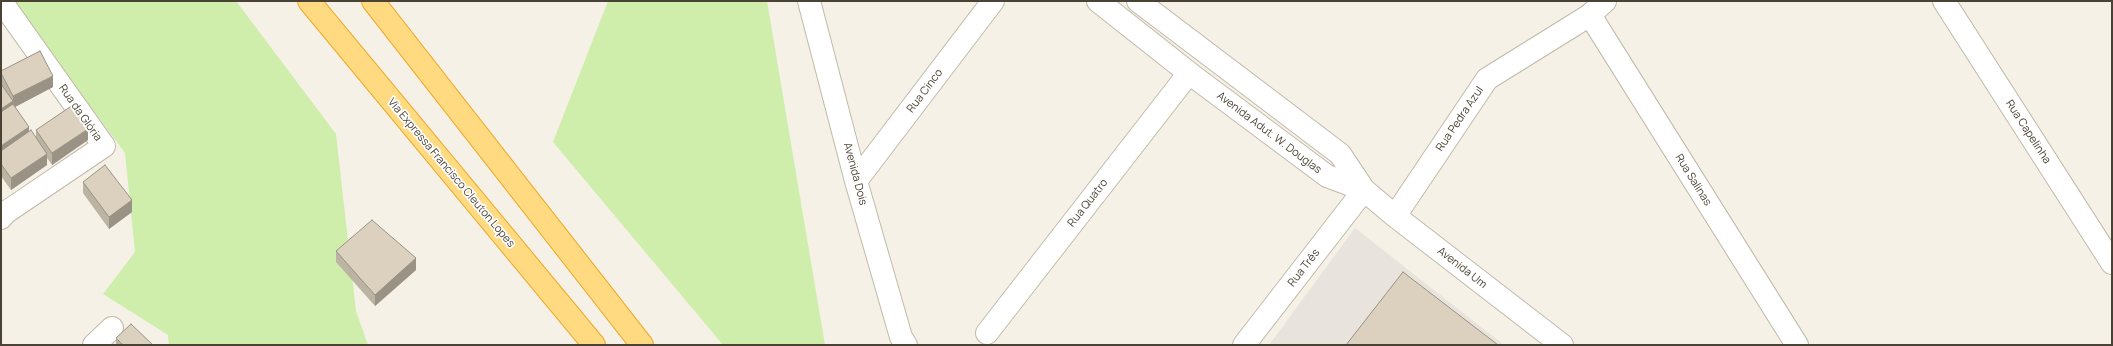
<!DOCTYPE html>
<html>
<head>
<meta charset="utf-8">
<style>
	body { margin:0 }
	#map { position:relative; width:2113px; height:346px; overflow:hidden; background:#f5f1e7; font-family:Manrope,sans-serif }
	canvas { display:block }
	.frame { position:absolute; inset:0; border:2px solid #494235; pointer-events:none }
</style>
</head>
<body>
<div id="map">
<canvas width="2113" height="346"></canvas>
<div class="frame"></div>
</div>
<script>
const ctx = document.querySelector('canvas').getContext('2d');
ctx.lineJoin = 'round';
function fillPath(path, color) {
  ctx.fillStyle = color;
  ctx.fill(path, 'evenodd');
}
function poly(rows) {
  const path = new Path2D();
  for (const r of rows) {
    path.moveTo(r[0], r[1]);
    for (let i = 2; i < r.length; i += 2) path.lineTo(r[i], r[i + 1]);
  }
  return path;
}
function trace(path, color, width, dash) {
  ctx.strokeStyle = color;
  ctx.lineWidth = width;
  ctx.lineCap = dash ? 'butt' : 'round';
  ctx.setLineDash(dash || []);
  ctx.stroke(path);
}
function drawText(font, color, halo, rows, align = 'center') {
  ctx.font = font + ' Manrope,sans-serif';
  ctx.lineWidth = 3.5;
  ctx.setLineDash([]);
  ctx.textBaseline = 'middle';
  ctx.strokeStyle = halo;
  ctx.fillStyle = color;
  for (const [text, x, y, turn = 0] of rows) {
    ctx.save();
    ctx.translate(x, y);
    ctx.rotate((+turn || 0) * Math.PI / 180);
    ctx.textAlign = isNaN(turn) ? turn : align;
    if (halo) ctx.strokeText(text, 0, 0);
    ctx.fillText(text, 0, 0);
    ctx.restore();
  }
}
fillPath(poly([
	[1355,228,1504,345,1269,345]
]), '#e8e3dc');
fillPath(poly([
	[12,1,236,1,336,134,356,311,368,345,169,345,168,335,103,294,135,252,125,153],
	[608,1,767,1,825,345,723,345,553,142]
]), '#cfeeac');
const minor = poly([
	[809,1,856,181,901,337,906,345],
	[1944,1,2112,263],
	[1590,15,1797,345],
	[856,181,993,1],
	[1,218,5,213,104,146,1,1],
	[987,333,1189,73],
	[94,345,112,328],
	[1244,345,1364,190]
]);
const tertiary = poly([
	[1098,1,1189,73,1327,176,1364,190],
	[1138,1,1340,154,1364,190,1395,216,1562,345],
	[1395,216,1487,79,1590,15,1605,1]
]);
const trunk = poly([
	[309,1,594,345],
	[373,1,642,345]
]);
trace(minor, '#c2baa9', 24);
trace(tertiary, '#c2baa9', 24);
trace(trunk, '#eda929', 24);
trace(minor, '#fff', 22);
trace(tertiary, '#fff', 22);
trace(trunk, '#ffda80', 22);
fillPath(poly([
	[1,71,53,87,15,107,29,132,36,137,36,130,88,140,52,165,47,158,47,165,11,190,1,176],
	[83,182,132,212,109,229,83,193],
	[336,251,416,270,375,306,336,262],
	[116,338,153,345,116,345]
]), '#bcb4a3');
fillPath(poly([
	[53,76,53,87,13,108,13,96],
	[13,101,13,113,1,120,1,109],
	[29,127,29,138,1,157,1,146],
	[88,129,88,140,52,165,52,153],
	[47,154,47,165,11,190,11,178],
	[132,200,132,212,109,229,109,217],
	[416,258,416,270,375,306,375,295]
]), '#999285');
const building = poly([
	[40,51,53,76,13,96,1,73,1,71,40,51],
	[1,84,13,101,1,109,1,84],
	[13,104,29,127,1,146,1,112,13,104],
	[73,105,88,129,52,153,36,130,73,105],
	[31,130,47,154,11,178,1,164,1,151,31,130],
	[105,165,132,200,109,217,83,182,105,165],
	[372,220,416,258,375,295,336,251,372,220],
	[1403,272,1498,345,1346,345,1403,272],
	[131,324,153,345,123,345,116,338,131,324]
]);
fillPath(building, '#dbd1be');
trace(building, '#999285', 1);
drawText('11px', '#494235', '#fff', [
	["Rua Cinco",925,91,-53],
	["Rua da Glória",80,113,55],
	["Rua Pedra Azul",1460,119,-56],
	["Rua Capelinha",2028,132,57],
	["Avenida Adut. W. Douglas",1269,133,37],
	["Via Expressa Francisco Cleuton Lopes",451,173,50],
	["Avenida Dois",855,174,75],
	["Rua Salinas",1693,180,58],
	["Rua Quatro",1088,203,-52],
	["Rua Três",1304,268,-52],
	["Avenida Um",1462,268,38]
]);
</script>
</body>
</html>
